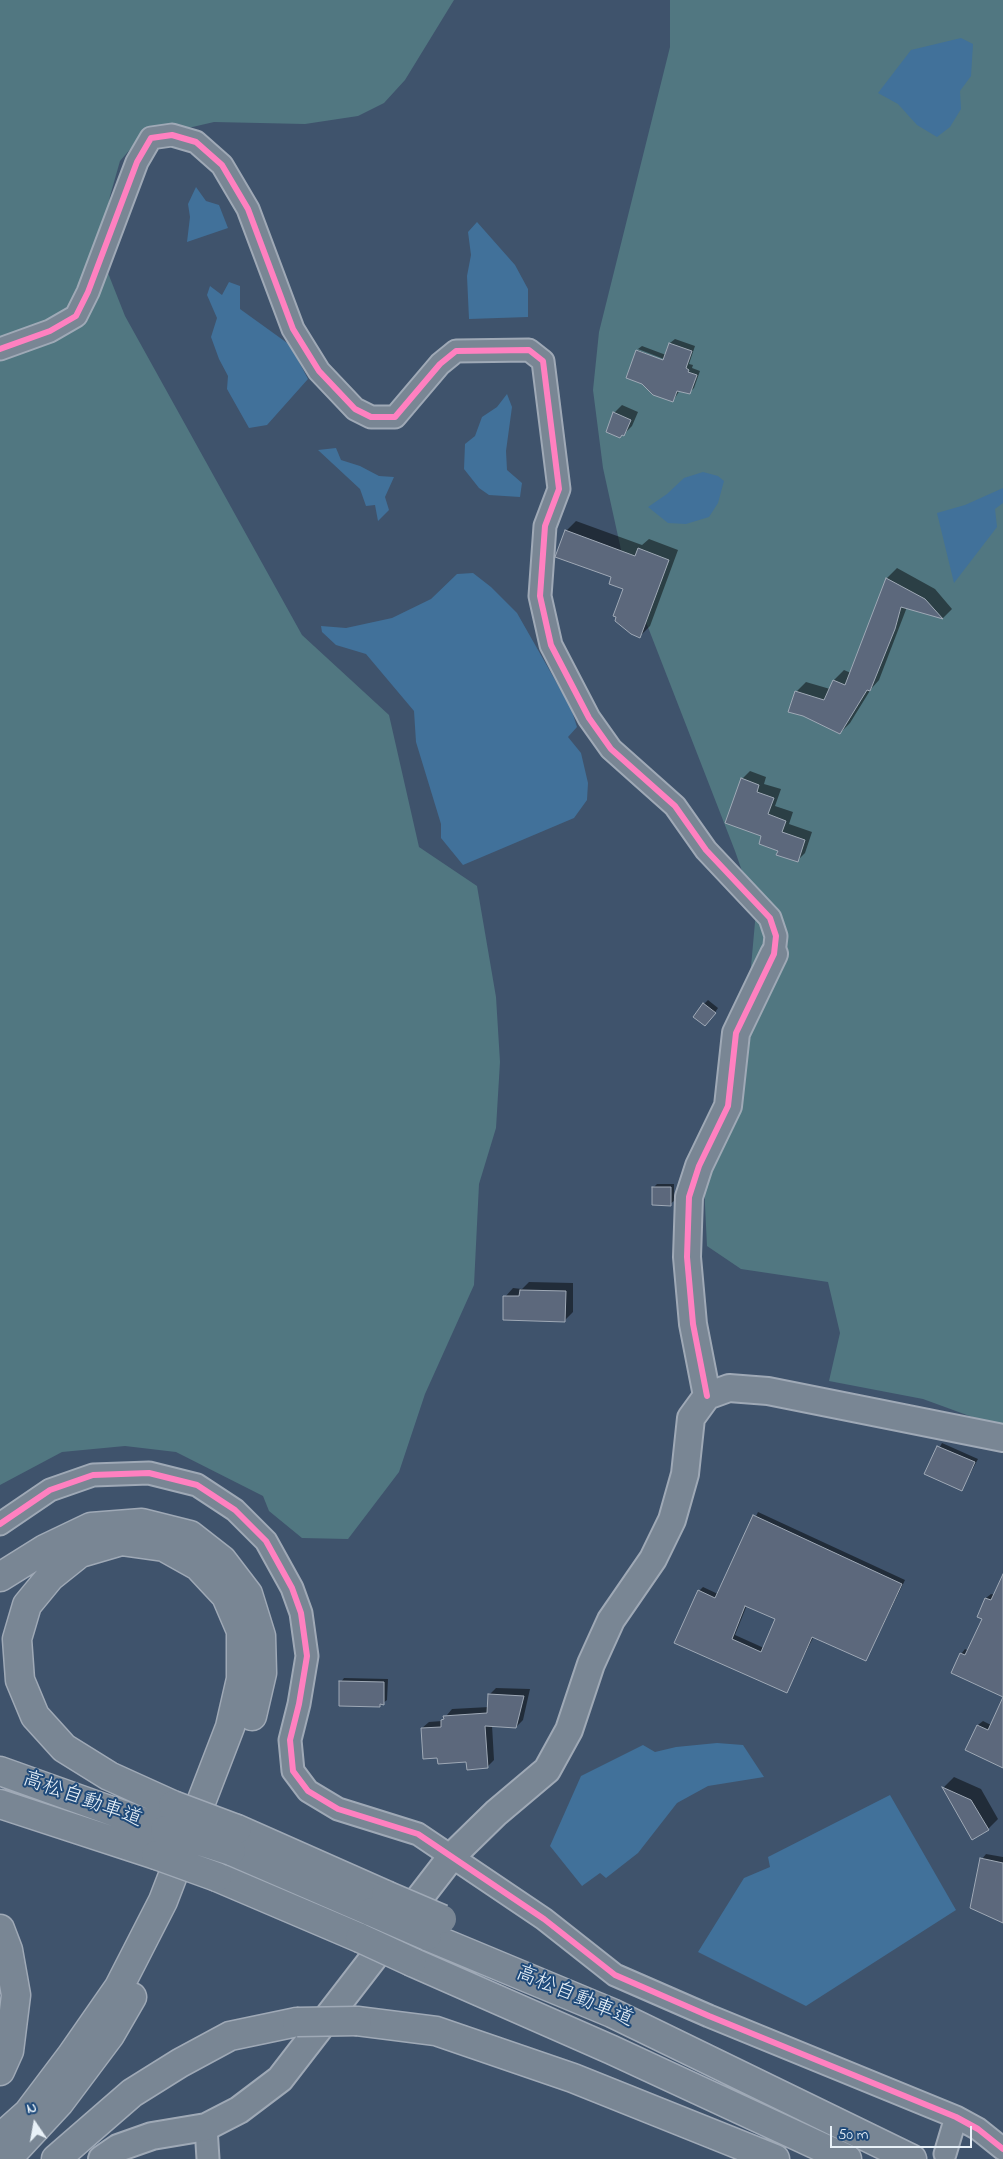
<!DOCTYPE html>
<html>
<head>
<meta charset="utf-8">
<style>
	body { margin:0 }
	#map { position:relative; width:1003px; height:2159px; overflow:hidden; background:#3f536c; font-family:"Indie Flower",sans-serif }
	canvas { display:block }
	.north { position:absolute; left:10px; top:2099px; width:50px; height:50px; -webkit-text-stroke:4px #1f4a7a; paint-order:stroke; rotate:348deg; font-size:14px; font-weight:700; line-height:20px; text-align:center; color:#e8f1f8 }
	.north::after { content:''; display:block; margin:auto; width:18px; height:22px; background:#e8f1f8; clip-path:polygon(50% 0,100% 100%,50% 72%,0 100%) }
	.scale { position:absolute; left:830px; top:2126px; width:142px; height:22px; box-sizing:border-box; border:2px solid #e8f1f8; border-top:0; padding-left:6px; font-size:15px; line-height:18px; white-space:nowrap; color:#e8f1f8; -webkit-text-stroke:4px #1f4a7a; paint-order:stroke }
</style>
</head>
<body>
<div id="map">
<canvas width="1003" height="2159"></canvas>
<div class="north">N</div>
<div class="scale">50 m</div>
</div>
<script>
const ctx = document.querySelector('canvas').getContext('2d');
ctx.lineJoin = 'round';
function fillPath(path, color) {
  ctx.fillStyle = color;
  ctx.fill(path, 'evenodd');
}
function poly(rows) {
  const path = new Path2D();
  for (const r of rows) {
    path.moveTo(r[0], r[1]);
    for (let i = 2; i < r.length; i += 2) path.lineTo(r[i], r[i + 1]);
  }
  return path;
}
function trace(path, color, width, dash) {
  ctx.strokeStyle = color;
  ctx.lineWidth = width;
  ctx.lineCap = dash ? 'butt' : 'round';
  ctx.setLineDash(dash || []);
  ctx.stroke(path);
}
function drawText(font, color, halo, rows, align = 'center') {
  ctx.font = font + ' "Indie Flower","Klee One",sans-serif';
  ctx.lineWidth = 4;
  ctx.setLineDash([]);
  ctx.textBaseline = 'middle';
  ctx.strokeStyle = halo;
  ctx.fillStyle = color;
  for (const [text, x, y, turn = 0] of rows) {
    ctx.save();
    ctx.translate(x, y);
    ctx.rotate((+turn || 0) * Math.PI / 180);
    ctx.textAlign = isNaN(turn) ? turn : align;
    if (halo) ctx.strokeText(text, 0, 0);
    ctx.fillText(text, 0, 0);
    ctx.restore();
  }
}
fillPath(poly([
	[0,0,454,0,405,80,384,103,358,116,305,124,214,122,158,135,132,147,120,161,110,196,104,234,108,273,125,316,302,635,389,715,419,847,477,886,496,997,500,1062,496,1128,479,1184,474,1285,425,1394,399,1472,348,1539,302,1538,269,1511,263,1496,176,1452,125,1446,62,1452,0,1485],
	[670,0,1003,0,1003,1432,997,1426,923,1399,829,1381,840,1333,828,1282,741,1269,707,1246,703,1164,738,1112,756,911,735,851,625,568,603,468,593,390,599,332,670,47]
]), '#517781');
fillPath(poly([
	[961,38,973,44,971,76,960,91,961,109,950,127,937,137,917,125,898,104,878,93,911,50],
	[196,187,206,201,219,205,228,228,187,242,190,217,188,204],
	[477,222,515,265,528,289,528,317,469,319,467,276,471,255,468,232],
	[229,282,240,286,240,309,290,345,308,379,267,425,249,428,227,389,228,376,219,359,211,337,217,318,207,295,210,286,222,295],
	[507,394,512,407,506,451,507,470,522,483,520,497,489,495,479,488,464,469,465,444,475,436,482,417,497,407],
	[336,448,341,460,360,466,379,476,394,477,385,497,389,510,378,521,375,505,366,506,360,489,318,450],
	[703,472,718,476,724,481,718,503,709,517,686,524,668,523,648,507,667,494,684,478],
	[1003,488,1003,503,995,509,997,527,954,583,937,513,965,505],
	[473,573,491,587,517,613,571,708,577,727,568,737,581,753,588,783,587,800,574,818,463,865,441,838,441,824,416,742,414,711,366,654,336,645,322,632,321,626,346,628,392,618,431,599,457,574],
	[717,1743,743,1745,764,1777,708,1786,677,1803,638,1853,606,1878,600,1873,582,1886,550,1846,581,1776,643,1745,655,1752,676,1747],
	[890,1795,956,1910,806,2006,698,1952,744,1878,770,1867,768,1857]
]), '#41719a');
fillPath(poly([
	[675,339,695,346,689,364,693,365,692,368,700,371,694,388,689,393,680,390,673,401,643,383,627,377,638,350,668,363,669,361,638,349,642,346,666,355,670,343],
	[622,405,638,412,632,426,624,434,614,413],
	[576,521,642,545,649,539,678,550,650,626,640,636,624,589,566,531],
	[897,568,935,589,952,609,943,618,907,607,879,680,871,689,850,723,840,733,796,692,806,682,830,689,834,680,844,670,851,673,887,578],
	[750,771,766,777,764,784,781,789,775,806,793,812,789,824,812,832,805,853,797,861,780,850,763,835,742,779],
	[708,1000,718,1008,709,1021,704,1004],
	[657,1184,674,1184,674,1201,670,1204,653,1188],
	[529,1282,573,1283,573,1312,564,1321,505,1297,513,1288,522,1289],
	[942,1443,978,1459,962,1489,926,1474],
	[758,1512,905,1580,866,1660,814,1636,786,1691,676,1643,699,1591,703,1587,718,1594],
	[747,1605,776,1619,764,1648,735,1635],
	[1003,1577,1003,1695,961,1654,965,1649,969,1651,984,1619,978,1616,986,1598,991,1594,995,1595],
	[344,1678,388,1679,387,1700,379,1706,341,1682],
	[496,1688,530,1689,523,1720,516,1727,492,1725,494,1760,487,1767,467,1761,438,1757,422,1728,429,1722,442,1721,452,1709,489,1707,490,1694],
	[1003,1700,1003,1766,967,1750,978,1725,983,1721,991,1725],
	[954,1777,981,1789,998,1819,988,1829,973,1838,944,1787],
	[986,1854,1003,1857,1003,1923,982,1859]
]), '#0007');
const building = poly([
	[669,343,692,351,686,368,689,370,688,372,697,375,690,394,677,391,673,402,653,395,642,384,626,378,636,350,663,360,669,343],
	[613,412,631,420,624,436,622,435,620,438,606,432,613,412],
	[565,530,635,556,638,548,669,560,640,638,631,634,615,621,616,617,613,616,623,589,609,584,611,577,555,557,565,530],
	[886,578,925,599,943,619,901,607,895,629,870,691,867,690,840,734,803,716,788,712,795,691,824,700,833,680,845,685,886,578],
	[741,778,759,785,757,792,774,798,768,814,786,821,782,832,805,840,798,862,776,855,778,851,759,844,761,836,725,823,741,778],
	[703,1003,716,1013,705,1026,693,1017,703,1003],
	[652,1187,671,1187,671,1206,652,1205,652,1187],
	[520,1290,566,1291,565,1322,503,1320,503,1296,519,1296,520,1290],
	[937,1446,975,1462,962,1491,924,1474,937,1446],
	[753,1515,902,1584,866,1661,812,1637,787,1693,674,1643,698,1590,715,1598,753,1515],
	[745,1606,775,1619,761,1652,732,1639,745,1606],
	[1003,1574,1003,1697,951,1673,960,1653,965,1655,982,1619,977,1617,985,1598,991,1600,1003,1574],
	[339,1681,384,1682,384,1705,380,1704,380,1707,339,1706,339,1681],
	[488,1694,524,1696,516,1728,485,1726,488,1768,467,1770,466,1762,438,1764,437,1758,423,1759,421,1728,441,1727,441,1720,444,1719,443,1716,487,1713,488,1694],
	[1003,1697,1003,1768,965,1750,977,1725,988,1730,1003,1697],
	[942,1787,971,1800,989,1830,972,1840,942,1787],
	[980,1858,1003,1863,1003,1923,970,1908,980,1858]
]);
fillPath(building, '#5c687c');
trace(building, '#9fa9b6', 1);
const minor = poly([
	[0,349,50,331,76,316,88,292,137,162,151,138,172,135,196,142,222,165,248,209,293,329,319,371,355,409,371,417,395,417,440,364,456,351,529,350,543,361,559,489,545,526,540,596,551,645,589,718,611,749,675,806,706,850,770,918,776,936,774,954],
	[0,1524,50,1490,93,1475,149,1473,197,1485,235,1510,266,1541,292,1588,301,1613,307,1656,299,1704,290,1740,293,1771,308,1791,338,1809,418,1834,544,1919,615,1975,709,2016,956,2117,978,2129,1003,2149],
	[206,2127,208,2159],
	[945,2154,956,2117]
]);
const tertiary = poly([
	[707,1396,693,1324,687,1257,689,1197,699,1166,728,1106,736,1033,774,954],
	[102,2159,118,2148,152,2136,206,2127,239,2110,280,2079,452,1856,496,1813,547,1770,569,1730,591,1664,611,1620,653,1559,672,1520,685,1474,691,1418,707,1396,729,1388,768,1391,1003,1438]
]);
const motorway = poly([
	[0,1577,45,1549,91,1527,142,1523,190,1535,222,1560,248,1594,261,1636,262,1673,252,1716],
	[0,1771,165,1830],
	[0,1804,156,1855],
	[237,1829,386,1895],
	[231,1851,372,1912],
	[217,1877,360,1938],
	[0,1929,8,1950,16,1995,9,2051,0,2071],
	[427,1936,612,2013,912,2159],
	[412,1962,612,2050,847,2159],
	[357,2021,436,2031,573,2078,775,2159],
	[0,2138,28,2113,71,2056,119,1987,163,1901,230,1727,241,1679,241,1631,226,1596,198,1566,164,1547,121,1541,80,1553,50,1577,27,1605,17,1639,20,1680,35,1716,64,1748,109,1776,173,1805],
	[7,2159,59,2103,110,2035,132,1997],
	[56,2159,132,2093,180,2063,230,2036,297,2022]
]);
trace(minor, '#9fa9b6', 25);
trace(tertiary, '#9fa9b6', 30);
trace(motorway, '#9fa9b6', 31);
trace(minor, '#798694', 21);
trace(tertiary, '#798694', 26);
trace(motorway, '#798694', 28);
const motorwayBridge = poly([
	[173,1805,237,1829],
	[165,1830,231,1851],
	[156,1855,217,1877],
	[386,1895,442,1919],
	[372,1912,427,1936],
	[360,1938,412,1962],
	[297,2022,357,2021]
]);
trace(motorwayBridge, '#9fa9b6', 31, []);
trace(motorwayBridge, '#798694', 28);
trace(poly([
	[0,349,50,331,76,316,88,292,137,162,151,138,172,135,196,142,222,165,248,209,293,329,319,371,355,409,371,417,395,417,440,364,456,351,529,350,543,361,559,489,545,526,540,596,551,645,589,718,611,749,675,806,706,850,770,918,776,936,774,954,736,1033,728,1106,699,1166,689,1197,687,1257,693,1324,707,1396],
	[0,1524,50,1490,93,1475,149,1473,197,1485,235,1510,266,1541,292,1588,301,1613,307,1656,299,1704,290,1740,293,1771,308,1791,338,1809,418,1834,544,1919,615,1975,709,2016,956,2117,978,2129,1003,2149]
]), '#ff80c0', 6);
drawText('21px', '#e8f1f8', '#1f4a7a', [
	["高松自動車道",82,1801,20],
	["高松自動車道",574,1998,23]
]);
</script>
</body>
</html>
